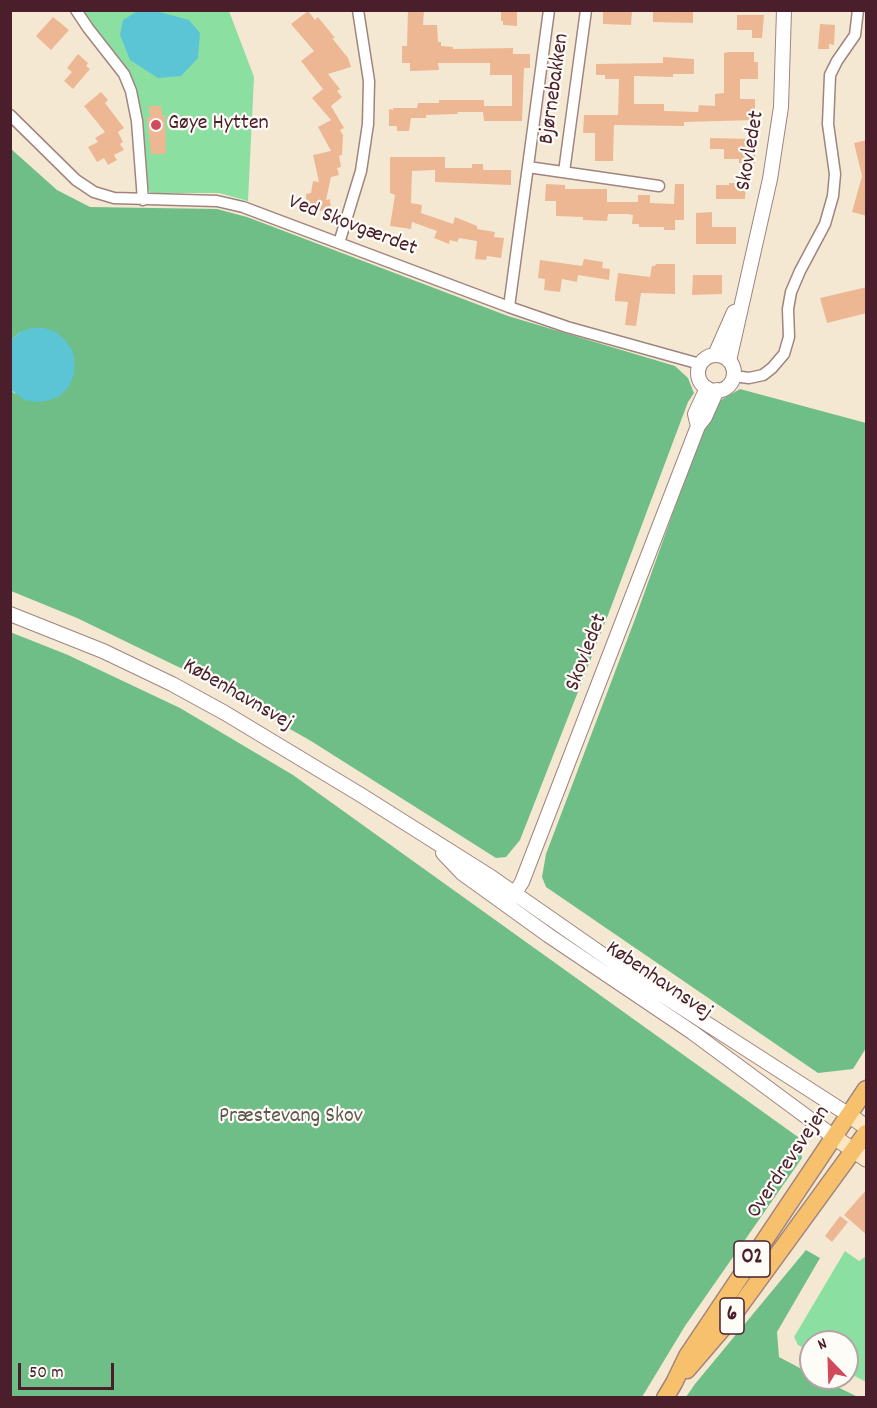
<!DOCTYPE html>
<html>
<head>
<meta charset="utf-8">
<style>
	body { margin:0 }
	#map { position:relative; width:877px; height:1408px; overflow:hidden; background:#f5e8d2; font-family:Dekko,sans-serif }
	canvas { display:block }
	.frame { position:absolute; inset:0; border:12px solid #4a1f2b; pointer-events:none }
	.north { position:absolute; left:799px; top:1330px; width:60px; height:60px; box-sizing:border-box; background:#fdfcf7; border:2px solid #b5a4a5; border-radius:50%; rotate:337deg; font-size:16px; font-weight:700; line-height:24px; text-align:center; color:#4a1f2b }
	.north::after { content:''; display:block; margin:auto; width:21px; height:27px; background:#d1495b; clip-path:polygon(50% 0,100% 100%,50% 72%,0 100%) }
	.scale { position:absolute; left:18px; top:1363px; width:96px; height:27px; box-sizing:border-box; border:3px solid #4a1f2b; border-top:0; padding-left:8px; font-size:18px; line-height:21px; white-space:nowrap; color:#4a1f2b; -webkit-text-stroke:4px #fdfcf7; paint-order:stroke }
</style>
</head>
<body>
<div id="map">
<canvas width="877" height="1408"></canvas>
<div class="frame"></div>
<div class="north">N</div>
<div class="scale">50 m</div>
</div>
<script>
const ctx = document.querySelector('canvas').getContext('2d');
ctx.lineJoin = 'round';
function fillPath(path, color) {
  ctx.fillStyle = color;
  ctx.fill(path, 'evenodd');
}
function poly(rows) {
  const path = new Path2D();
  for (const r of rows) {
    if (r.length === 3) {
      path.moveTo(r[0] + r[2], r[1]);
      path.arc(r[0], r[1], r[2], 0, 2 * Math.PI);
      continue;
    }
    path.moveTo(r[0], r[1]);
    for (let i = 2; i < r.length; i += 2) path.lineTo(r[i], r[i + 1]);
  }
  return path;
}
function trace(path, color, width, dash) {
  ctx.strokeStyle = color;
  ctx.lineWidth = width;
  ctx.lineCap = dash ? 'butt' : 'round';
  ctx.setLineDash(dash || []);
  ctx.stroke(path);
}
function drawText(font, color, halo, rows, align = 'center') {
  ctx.font = font + ' Dekko,sans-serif';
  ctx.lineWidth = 4.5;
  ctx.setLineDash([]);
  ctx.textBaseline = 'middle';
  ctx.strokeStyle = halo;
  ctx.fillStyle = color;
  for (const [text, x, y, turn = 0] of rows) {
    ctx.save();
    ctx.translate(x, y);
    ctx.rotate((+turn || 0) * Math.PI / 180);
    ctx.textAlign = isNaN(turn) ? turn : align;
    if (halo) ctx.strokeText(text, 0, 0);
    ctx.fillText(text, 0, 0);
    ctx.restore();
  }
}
fillPath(poly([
	[83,11,229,11,254,77,248,201,219,193,151,193,145,187,136,92],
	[845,1251,859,1261,866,1256,866,1382,847,1372,847,1342,811,1342,811,1352,798,1345,794,1337]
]), '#8be0a1');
fillPath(poly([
	[10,148,57,190,90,207,217,209,247,217,508,316,675,366,688,378,694,393,688,402,608,615,520,840,506,857,496,858,311,741,195,675,77,618,11,591,11,390,15,394,20,332,11,340],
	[740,389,866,423,866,1048,853,1069,818,1073,546,887,542,877,546,854,635,619,705,423,721,400],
	[10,632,68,655,180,708,293,775,798,1137,802,1158,685,1326,642,1397,11,1397],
	[806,1250,820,1258,777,1332,779,1357,811,1374,811,1378,819,1378,858,1397,686,1397,695,1384]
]), '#70be87');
fillPath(poly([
	[156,11,189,20,200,33,198,58,181,76,158,78,130,60,120,35,123,20,136,12],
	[32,328,44,328,56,332,65,340,72,350,75,362,74,374,69,386,61,395,50,400,38,402,25,400,11,390,11,340,20,332]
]), '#5bc5d5');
fillPath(poly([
	[408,10,424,10,423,25,437,25,438,42,441,42,441,46,453,47,453,49,513,48,513,54,530,54,530,68,524,68,522,121,484,121,483,112,457,112,458,114,426,115,426,118,411,118,409,131,397,131,397,126,389,126,389,109,393,110,393,108,417,108,418,103,439,103,439,100,484,100,484,106,512,106,512,75,490,75,490,63,438,63,439,70,410,71,410,63,402,63,402,46,407,46],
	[501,10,517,10,517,26,503,25,503,21,501,21],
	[603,10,632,11,631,25,603,24],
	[653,10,693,10,693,23,653,22],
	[308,11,315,20,318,17,335,38,332,38,348,58,351,67,328,74,340,89,337,91,342,97,331,106,344,128,340,130,343,135,342,155,339,156,341,167,337,168,339,175,331,177,326,200,330,199,331,210,307,212,306,194,311,193,313,181,319,182,313,155,331,151,318,127,331,120,312,98,323,89,301,61,314,51,291,24],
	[737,15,764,15,762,38,752,38,752,30,737,30],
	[53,17,69,30,51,50,36,36],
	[820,24,835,25,834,45,829,44,829,49,818,49],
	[729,52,754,52,754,62,758,62,758,79,740,79,740,99,755,99,755,120,684,122,684,126,614,125,613,161,595,161,595,133,583,133,584,115,618,115,619,79,605,79,605,75,596,75,596,64,663,63,663,57,694,59,694,74,673,74,673,77,634,76,634,104,664,104,664,111,698,112,699,105,715,106,715,94,724,93,724,53],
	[78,54,88,63,86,66,90,69,73,89,64,81,72,72,67,68],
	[101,92,108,100,105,103,124,128,118,132,123,142,120,144,124,150,114,155,117,160,108,165,104,158,97,162,88,147,98,142,95,138,105,132,84,106],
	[149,106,161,106,162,116,165,115,166,154,151,154,147,117,150,117],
	[710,138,755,139,755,163,739,163,739,159,724,159,724,149,710,149],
	[867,140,867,216,852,212,862,176,854,143],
	[390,157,445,157,445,168,472,168,472,164,483,164,483,170,511,170,511,185,435,182,435,170,412,171,411,203,422,205,421,213,453,224,455,217,477,226,477,229,495,232,494,237,504,238,501,258,487,256,486,260,475,259,477,241,459,238,457,242,450,240,449,244,434,238,437,231,412,222,411,229,390,226,395,195,390,193],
	[729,183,746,183,745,199,716,199,716,185,729,185],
	[546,184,565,185,565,189,607,189,607,202,638,202,638,195,650,195,650,203,674,204,675,184,684,184,684,220,675,220,675,230,664,230,664,227,639,227,639,224,632,224,633,215,628,214,608,214,607,221,583,220,583,217,556,216,556,201,545,201],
	[712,212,712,227,736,227,736,244,696,244,696,213],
	[584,259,603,262,602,268,610,269,609,280,578,275,577,282,562,279,560,292,544,290,545,279,538,278,540,260,582,266],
	[656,264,675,264,675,294,641,293,636,326,625,325,628,302,615,301,615,296,618,273,650,277,652,266,655,266],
	[693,275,722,275,722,294,692,295],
	[867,287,867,313,827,323,820,298],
	[867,1189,867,1235,844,1215],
	[840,1216,848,1222,832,1242,825,1236]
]), '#edb794');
const minor = poly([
	[76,10,88,28,124,74,131,91,137,121,143,200],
	[10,115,76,180,94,192,114,198,217,201,243,207,509,307,567,327,700,364],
	[528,167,659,186],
	[564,172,586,10],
	[339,243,361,171,368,124,369,81,358,10],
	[509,307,549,10],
	[733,376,749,378,763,375,772,368,784,354,789,337,788,309,791,292,800,271,825,224,833,196,835,174,828,124,830,75,837,61,855,35,858,10]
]);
const tertiary = poly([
	[715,355,734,312],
	[716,373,18],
	[729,361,770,179,781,107,784,10],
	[698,426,695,414,707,388],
	[10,614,103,651,172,684,225,713,361,795,491,877,639,980,849,1115],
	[443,853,462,873,548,935,692,1032,834,1137],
	[507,905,522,882,698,426,705,417,717,390]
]);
const secondary = poly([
	[849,1115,866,1127],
	[834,1137,866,1159]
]);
const primary = poly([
	[687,1370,729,1321,866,1133],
	[665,1398,674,1383,687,1356,866,1089]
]);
trace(minor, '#a0847e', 13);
trace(tertiary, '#a0847e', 16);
trace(secondary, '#a0847e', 17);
trace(primary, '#a0847e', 19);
trace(minor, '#fff', 10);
trace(tertiary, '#fff', 14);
trace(secondary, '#fce6c4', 15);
trace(primary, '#f7c06c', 16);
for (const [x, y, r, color] of [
	[156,125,6,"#d1495b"]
]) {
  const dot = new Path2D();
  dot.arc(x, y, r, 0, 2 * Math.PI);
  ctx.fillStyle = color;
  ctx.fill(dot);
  trace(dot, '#fdfcf7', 2);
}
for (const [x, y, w] of [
	[752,1259,36],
	[732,1316,24]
]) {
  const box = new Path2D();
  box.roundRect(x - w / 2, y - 18, w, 36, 4.5);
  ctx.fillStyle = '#fdfcf7';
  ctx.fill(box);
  trace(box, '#4a1f2b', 1.5);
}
drawText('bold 21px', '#4a1f2b', null, [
	["O2",752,1259],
	["6",732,1316]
]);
drawText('22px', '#4a1f2b', '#fdfcf7', [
	["Bjørnebakken",556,89,-82],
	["Skovledet",752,151,-80],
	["Ved Skovgærdet",352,227,21],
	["Skovledet",588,653,-69],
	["Københavnsvej",237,696,30],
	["Københavnsvej",658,982,34],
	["Overdrevsvejen",790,1163,-56]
]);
drawText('22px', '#4a1f2b', '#fdfcf7', [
	["Gøye Hytten",168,125]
], 'left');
drawText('22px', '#5e594e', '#fdfcf7', [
	["Præstevang Skov",291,1118]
]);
</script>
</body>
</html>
